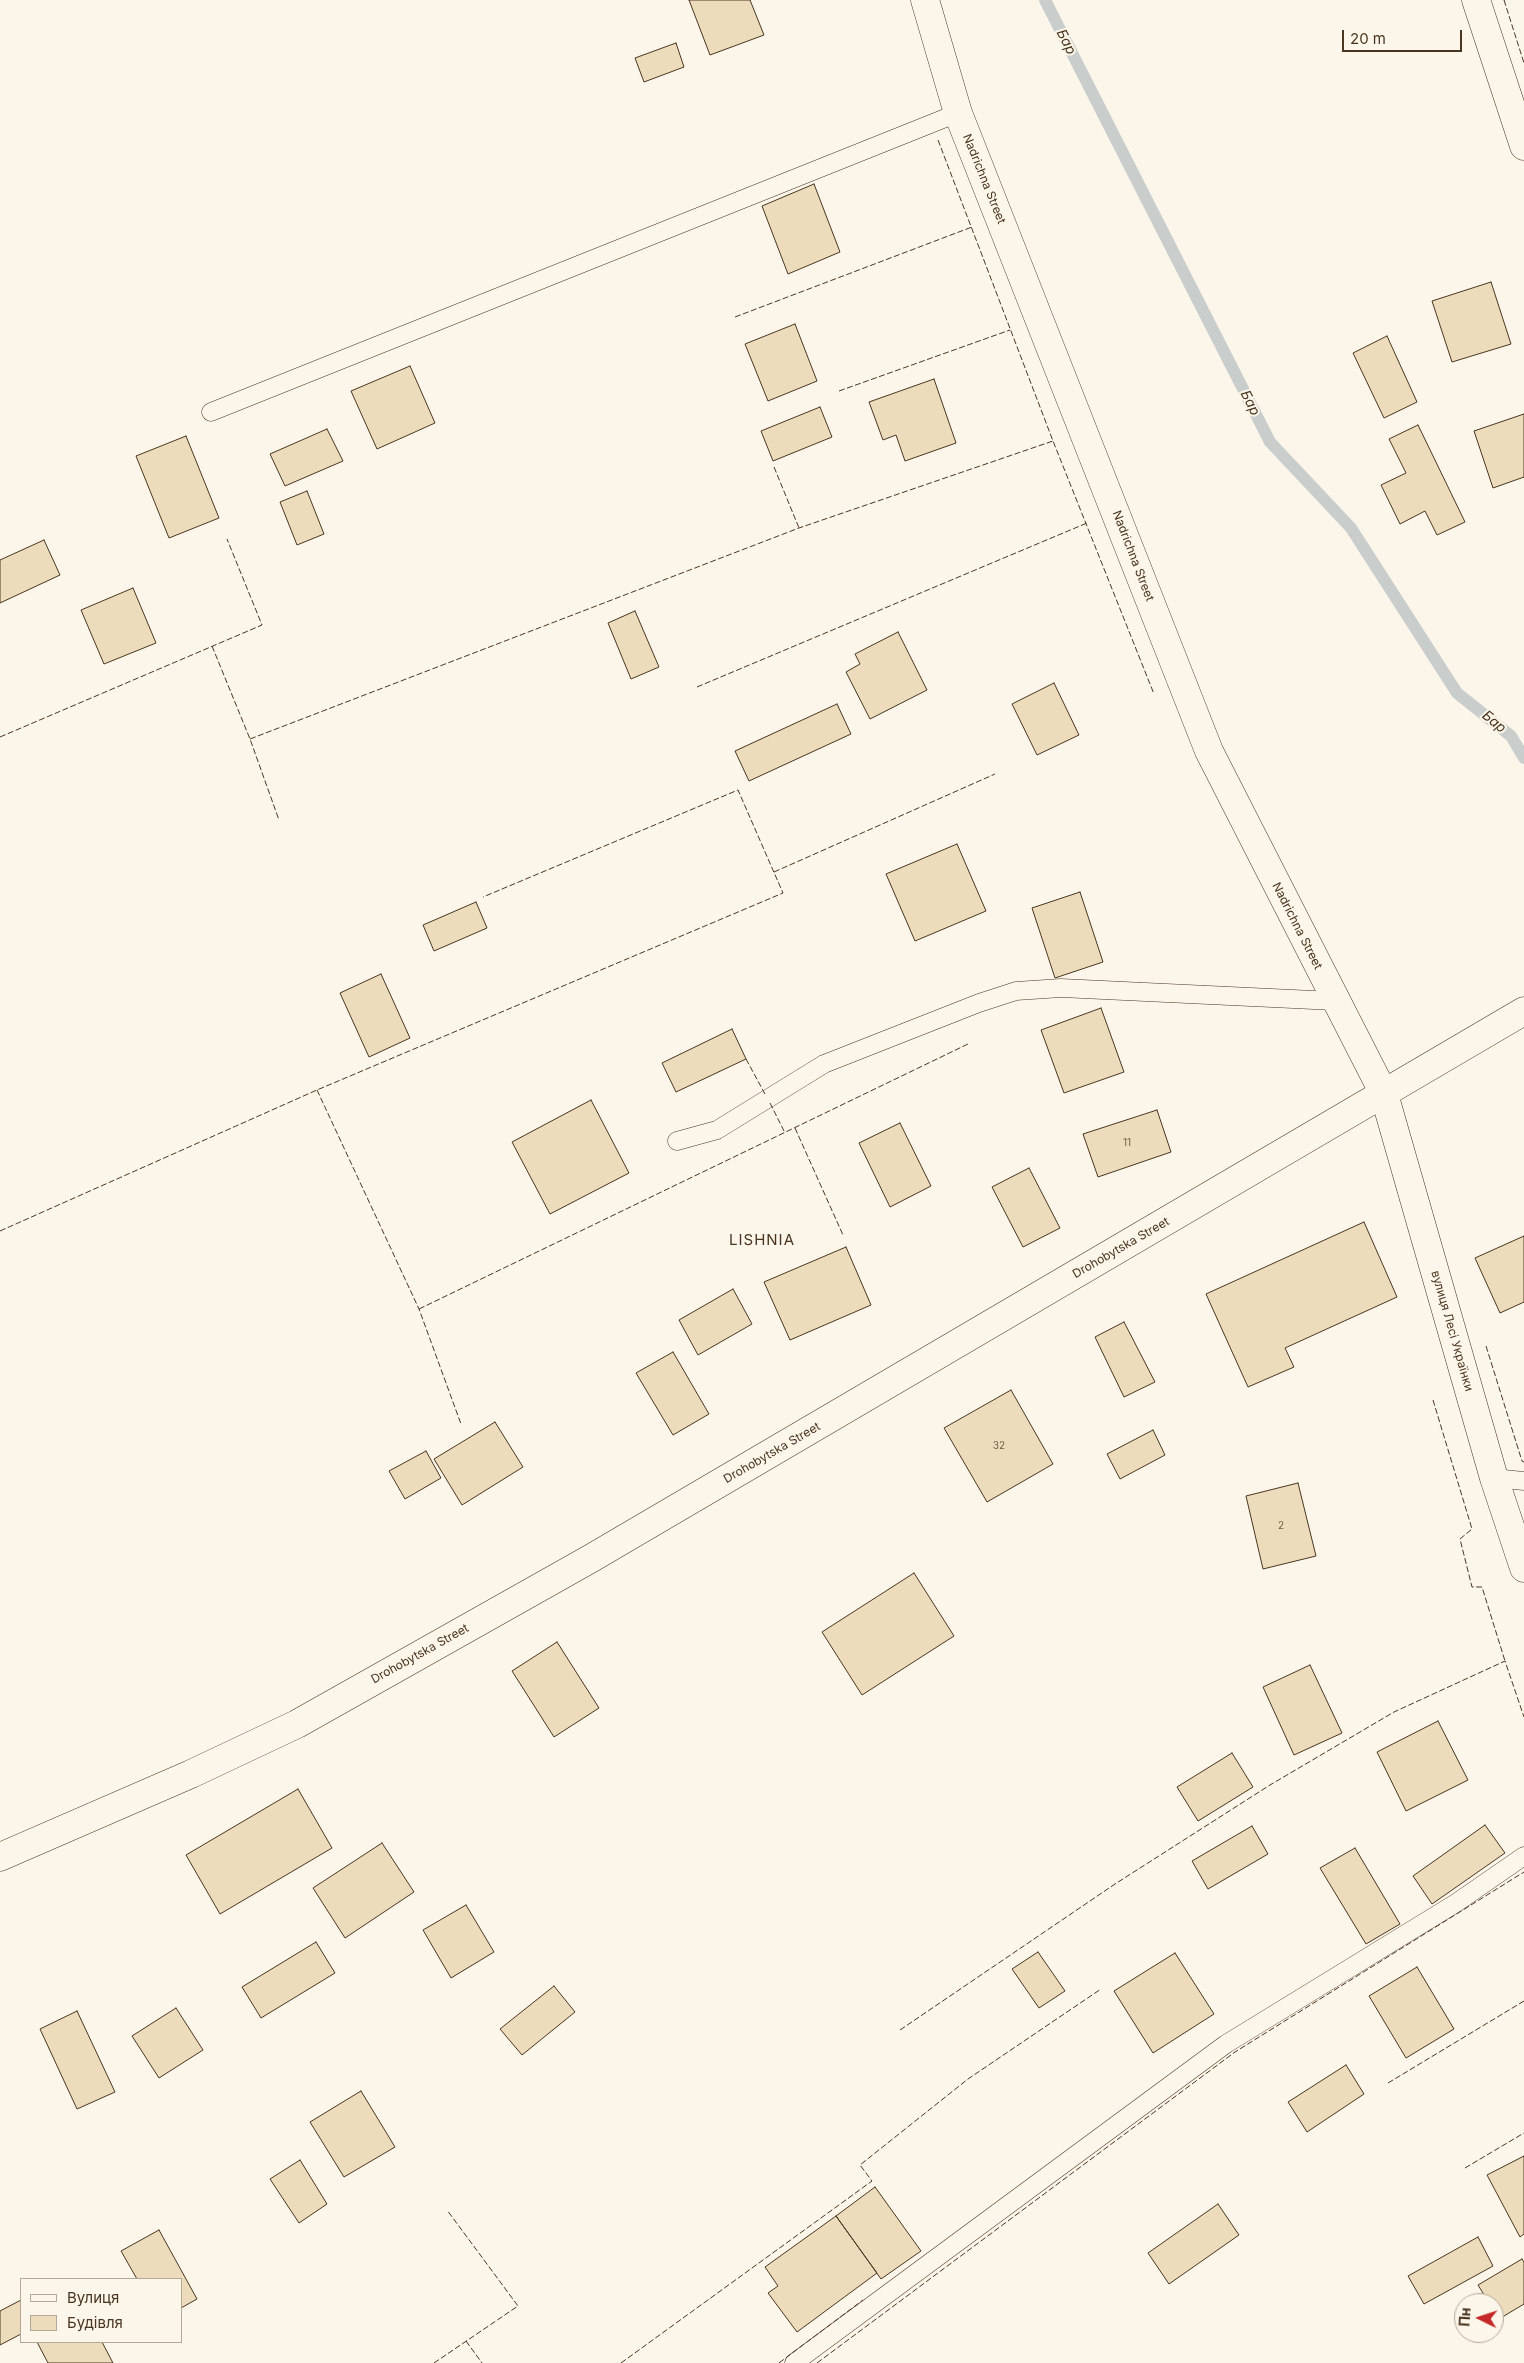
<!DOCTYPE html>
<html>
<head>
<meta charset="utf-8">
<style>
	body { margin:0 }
	#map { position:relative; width:1524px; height:2363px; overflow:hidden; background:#fbf6e9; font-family:Inter,sans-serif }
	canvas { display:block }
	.legend { position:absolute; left:20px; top:2278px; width:162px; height:65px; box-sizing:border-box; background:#fbf6e9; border:1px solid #b4a999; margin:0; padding:6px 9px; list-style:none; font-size:15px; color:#4a3520 }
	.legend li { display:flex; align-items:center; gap:10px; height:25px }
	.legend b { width:25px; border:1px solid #b4a999 }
	.north { position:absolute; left:1454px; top:2293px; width:50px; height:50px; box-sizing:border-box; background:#fbf6e9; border:1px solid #b4a999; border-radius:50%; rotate:274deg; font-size:14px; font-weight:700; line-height:20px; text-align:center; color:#4a3520 }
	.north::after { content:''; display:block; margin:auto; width:18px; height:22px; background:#c62828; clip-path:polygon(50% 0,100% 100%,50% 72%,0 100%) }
	.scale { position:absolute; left:1342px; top:30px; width:120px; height:22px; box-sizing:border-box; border:2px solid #4a3520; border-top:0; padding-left:6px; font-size:15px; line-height:18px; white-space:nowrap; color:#4a3520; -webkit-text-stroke:4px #fbf6e9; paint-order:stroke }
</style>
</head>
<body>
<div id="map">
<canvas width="1524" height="2363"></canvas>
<ul class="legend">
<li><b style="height:6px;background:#fbf6e9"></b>Вулиця</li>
<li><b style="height:14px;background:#ecdcbc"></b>Будівля</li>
</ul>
<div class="north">Пн</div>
<div class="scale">20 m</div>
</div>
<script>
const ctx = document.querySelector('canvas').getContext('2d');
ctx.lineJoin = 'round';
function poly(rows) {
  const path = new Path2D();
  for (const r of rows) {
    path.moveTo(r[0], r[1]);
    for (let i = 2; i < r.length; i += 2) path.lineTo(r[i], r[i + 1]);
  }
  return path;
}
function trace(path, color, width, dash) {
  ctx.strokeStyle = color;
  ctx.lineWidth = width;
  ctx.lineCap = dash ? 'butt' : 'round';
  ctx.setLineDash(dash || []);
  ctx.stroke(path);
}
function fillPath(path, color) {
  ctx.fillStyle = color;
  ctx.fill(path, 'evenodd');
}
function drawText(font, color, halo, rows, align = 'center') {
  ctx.font = font + ' Inter,sans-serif';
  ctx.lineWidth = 4;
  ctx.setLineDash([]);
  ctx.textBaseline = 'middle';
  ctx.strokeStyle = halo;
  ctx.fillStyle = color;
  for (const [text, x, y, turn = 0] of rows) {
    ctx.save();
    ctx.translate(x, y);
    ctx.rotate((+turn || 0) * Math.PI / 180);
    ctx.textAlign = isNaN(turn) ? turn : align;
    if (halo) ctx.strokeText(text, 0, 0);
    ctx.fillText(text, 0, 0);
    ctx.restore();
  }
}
trace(poly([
	[1045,0,1270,442,1351,528,1457,693,1511,736,1524,758]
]), '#c9cecd', 12);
const building = poly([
	[689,0,750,0,764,35,710,55,689,0],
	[676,43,684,67,644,82,635,58,676,43],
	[814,184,840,252,788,274,762,206,814,184],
	[1491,282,1511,344,1452,362,1432,301,1491,282],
	[795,324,817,381,768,401,745,344,795,324],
	[1387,336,1417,402,1384,418,1353,353,1387,336],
	[410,366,435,423,377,449,351,391,410,366],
	[934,379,956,443,905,461,896,435,883,440,869,402,934,379],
	[820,407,832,437,773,461,761,431,820,407],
	[1524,414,1524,477,1493,488,1474,431,1524,414],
	[1418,425,1465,522,1437,535,1425,511,1400,524,1381,485,1406,473,1389,439,1418,425],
	[327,429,343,461,285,486,270,454,327,429],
	[186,436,219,518,169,538,136,456,186,436],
	[307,491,324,534,297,545,280,502,307,491],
	[44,540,60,575,0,603,0,560,44,540],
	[133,588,156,643,104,664,81,610,133,588],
	[635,611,659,667,631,679,608,623,635,611],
	[898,632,927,690,870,719,846,672,860,664,855,654,898,632],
	[1054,683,1079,735,1037,755,1012,704,1054,683],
	[837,704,851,734,749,781,735,751,837,704],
	[957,844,986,911,915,941,886,874,957,844],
	[1080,892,1103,962,1055,978,1032,908,1080,892],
	[476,902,487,928,434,951,423,925,476,902],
	[381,974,410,1038,369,1057,340,993,381,974],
	[1101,1008,1124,1072,1064,1093,1041,1030,1101,1008],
	[732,1029,746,1059,676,1092,662,1063,732,1029],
	[591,1100,629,1173,550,1214,512,1142,591,1100],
	[1157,1110,1171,1152,1098,1177,1083,1134,1157,1110],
	[900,1123,931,1186,890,1207,859,1143,900,1123],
	[1029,1168,1060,1228,1023,1247,992,1187,1029,1168],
	[1364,1222,1397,1297,1285,1348,1294,1367,1248,1387,1206,1294,1364,1222],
	[1524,1236,1524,1302,1500,1313,1475,1258,1524,1236],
	[846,1247,871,1305,790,1340,764,1282,846,1247],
	[733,1289,752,1324,698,1355,679,1320,733,1289],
	[1124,1322,1155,1382,1124,1397,1095,1337,1124,1322],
	[673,1352,709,1414,673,1435,636,1373,673,1352],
	[1011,1390,1053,1464,987,1502,944,1428,1011,1390],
	[495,1422,523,1467,462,1505,434,1459,495,1422],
	[1153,1430,1165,1455,1120,1479,1107,1454,1153,1430],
	[426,1451,441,1478,405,1499,389,1471,426,1451],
	[1298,1483,1316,1556,1263,1569,1246,1496,1298,1483],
	[914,1573,954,1636,862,1695,822,1632,914,1573],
	[557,1642,599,1708,554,1737,512,1671,557,1642],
	[1310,1665,1342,1733,1294,1755,1263,1687,1310,1665],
	[1438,1721,1468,1780,1406,1811,1377,1752,1438,1721],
	[1232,1753,1253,1787,1198,1821,1177,1787,1232,1753],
	[298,1789,332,1848,220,1914,186,1855,298,1789],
	[1485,1825,1505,1853,1432,1904,1413,1876,1485,1825],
	[1252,1826,1268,1854,1208,1889,1192,1861,1252,1826],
	[382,1843,414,1892,345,1938,313,1888,382,1843],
	[1355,1848,1400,1924,1366,1944,1320,1868,1355,1848],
	[466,1905,494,1952,451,1978,423,1930,466,1905],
	[316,1942,335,1973,261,2018,242,1987,316,1942],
	[1038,1952,1065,1991,1039,2008,1012,1969,1038,1952],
	[1175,1953,1214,2014,1153,2053,1114,1991,1175,1953],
	[1417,1967,1454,2029,1406,2058,1369,1996,1417,1967],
	[554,1986,575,2012,522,2055,500,2029,554,1986],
	[176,2008,203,2050,159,2078,132,2036,176,2008],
	[77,2011,115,2092,77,2109,40,2029,77,2011],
	[1346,2065,1364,2094,1307,2132,1288,2102,1346,2065],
	[361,2091,395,2147,344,2177,310,2122,361,2091],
	[1524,2156,1524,2234,1520,2237,1487,2175,1524,2156],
	[300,2160,327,2204,299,2223,270,2179,300,2160],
	[875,2187,921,2251,881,2279,836,2216,875,2187],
	[1218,2204,1239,2235,1169,2284,1148,2253,1218,2204],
	[836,2216,877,2273,797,2332,768,2293,778,2286,765,2267,836,2216],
	[159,2230,197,2299,181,2308,181,2279,137,2279,121,2251,159,2230],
	[1478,2237,1493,2266,1424,2304,1408,2276,1478,2237],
	[1522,2259,1524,2262,1524,2304,1499,2319,1494,2312,1494,2303,1489,2303,1478,2285,1522,2259],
	[21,2300,21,2334,0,2345,0,2311,21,2300],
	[37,2342,102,2342,113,2363,48,2363,37,2342]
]);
fillPath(building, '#ecdcbc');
trace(building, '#4a3520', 1);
const service = poly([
	[211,412,958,113],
	[677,1141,717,1130,824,1064,979,1003,1016,991,1061,988,1335,1001],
	[1494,1478,1524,1481],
	[794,2363,1226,2044,1456,1903,1524,1856]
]);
const minor = poly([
	[925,0,958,113,1209,751,1384,1094,1494,1478,1524,1568],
	[1476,0,1524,146]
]);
const secondary = poly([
	[0,1857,191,1774,297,1724,590,1559,1524,1011]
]);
trace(service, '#4a3520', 19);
trace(minor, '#4a3520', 29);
trace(secondary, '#4a3520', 29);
trace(service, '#fbf6e9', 18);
trace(minor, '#fbf6e9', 28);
trace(secondary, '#fbf6e9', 28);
trace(poly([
	[1504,0,1524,63],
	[938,140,1053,441,1154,694],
	[735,317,972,227],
	[839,391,1010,330],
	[774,467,799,528],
	[212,646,250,739,279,820],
	[697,687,1087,523],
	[0,737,262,625,227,539],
	[250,739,799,528,1053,441],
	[774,872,995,774],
	[746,1059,765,1094],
	[317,1090,419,1309,461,1424],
	[770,1103,785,1133],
	[795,1128,843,1235],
	[0,1231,317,1090,783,893,738,790,483,897],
	[419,1309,968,1044],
	[1486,1346,1522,1461,1524,1462],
	[1433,1400,1472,1529,1460,1539,1472,1587,1482,1587,1505,1661],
	[900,2030,1115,1884,1270,1785,1394,1712,1505,1661,1524,1717],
	[1388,2083,1524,2001],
	[1465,2168,1524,2133],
	[466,2341,482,2363],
	[434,2363,518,2306,447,2210],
	[621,2363,872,2181,860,2165,968,2079,1101,1989],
	[779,2363,863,2300],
	[817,2363,1235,2052,1524,1872]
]), '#4a3520', 1, [6, 2.5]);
drawText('10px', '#725f47', null, [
	["11",1127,1143],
	["32",999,1446],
	["2",1281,1526]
]);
drawText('12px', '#4a3520', '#fbf6e9', [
	["Nadrichna Street",984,179,68],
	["Nadrichna Street",1133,556,69],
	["Nadrichna Street",1297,926,63],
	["Drohobytska Street",1121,1248,-30],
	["вулиця Лесі Українки",1452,1331,74],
	["Drohobytska Street",772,1453,-30],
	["Drohobytska Street",420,1654,-29]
]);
drawText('italic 14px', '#4a3520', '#fbf6e9', [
	["Бар",1066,42,63],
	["Бар",1250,403,63],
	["Бар",1494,722,39]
]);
ctx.letterSpacing = '1px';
drawText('15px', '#4a3520', '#fbf6e9', [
	["LISHNIA",762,1240]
]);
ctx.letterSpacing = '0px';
</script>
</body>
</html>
